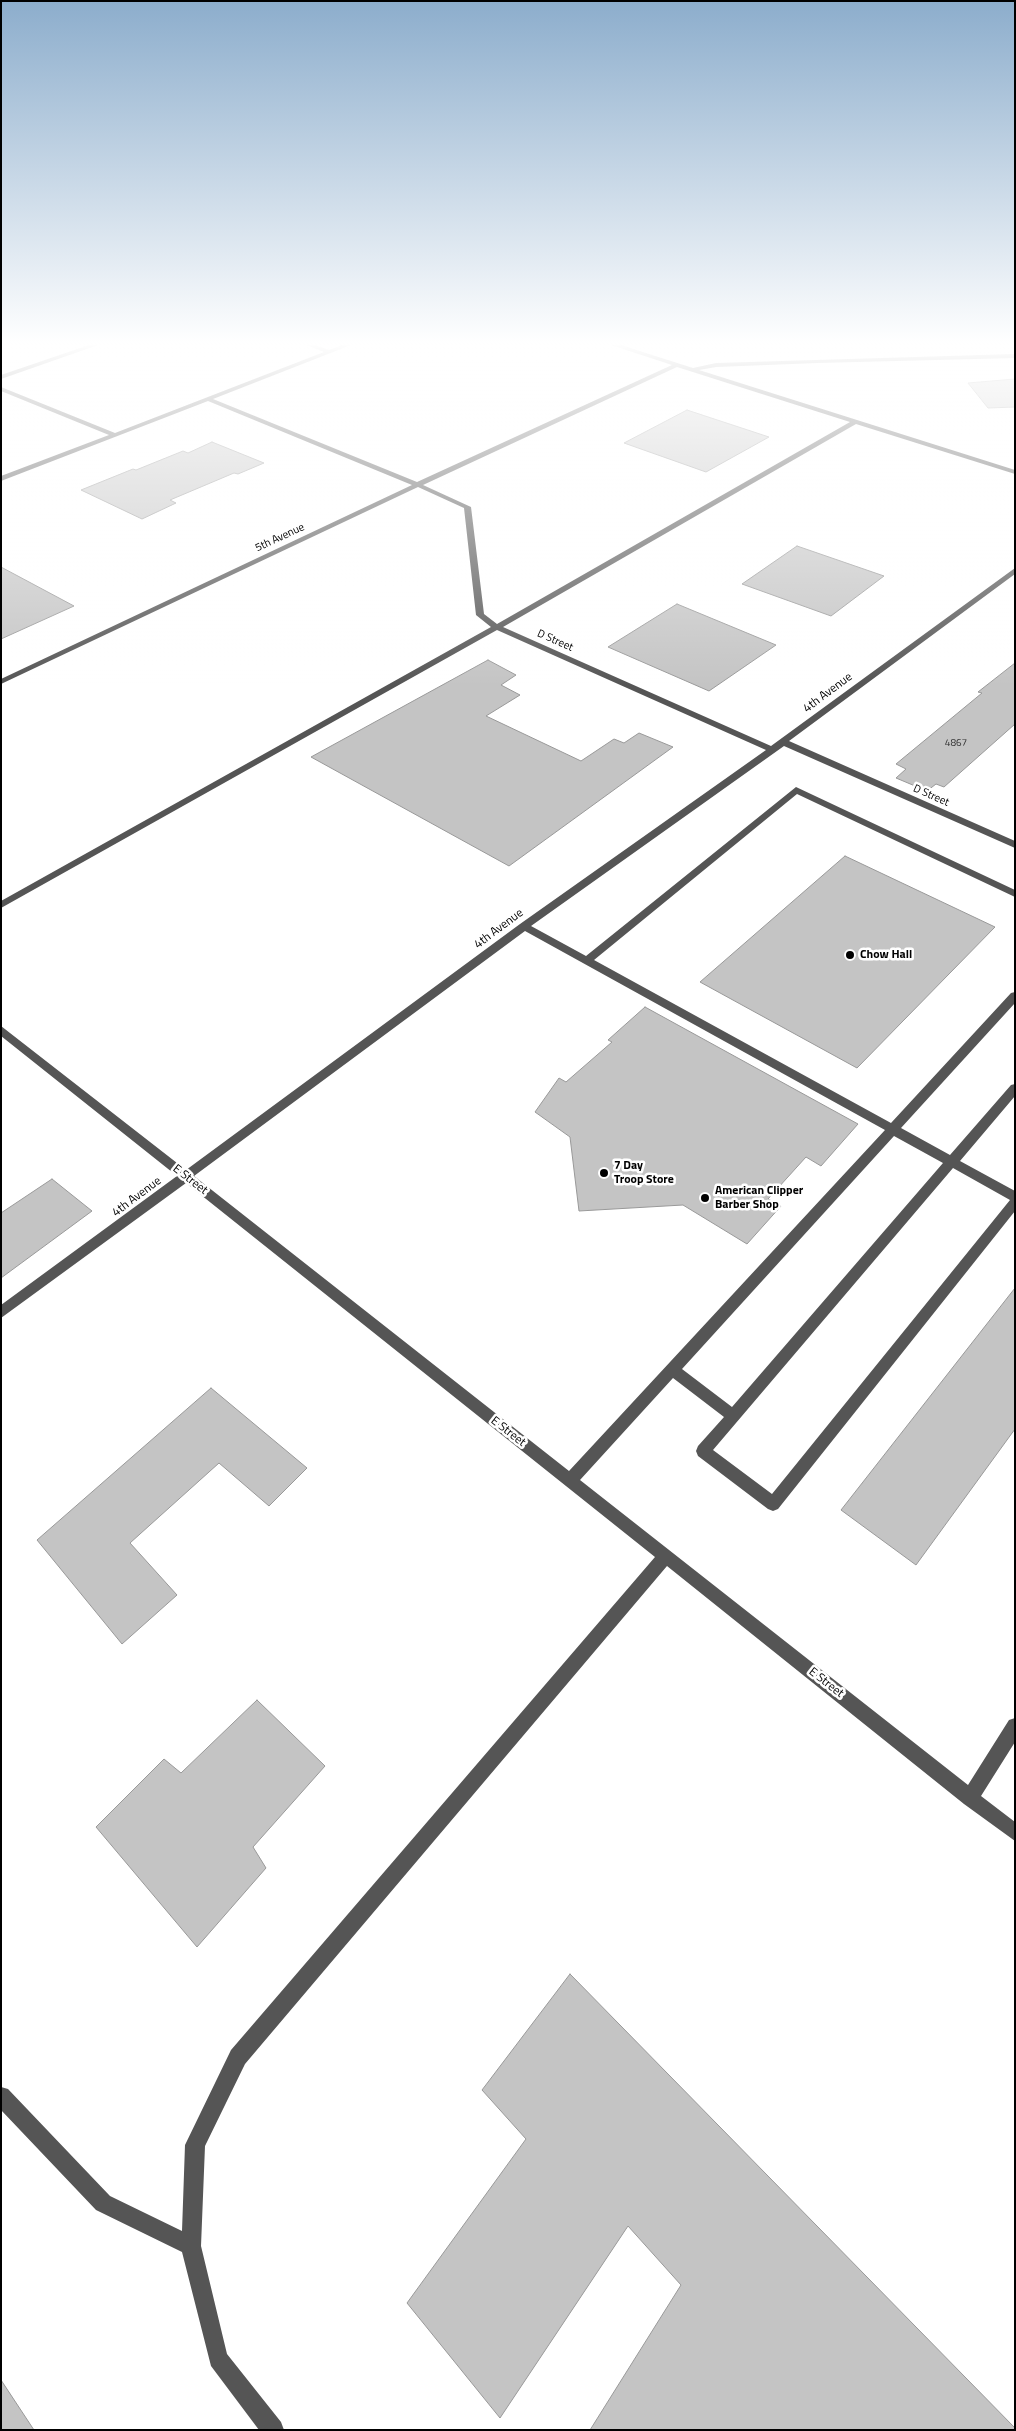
<!DOCTYPE html>
<html>
<head>
<meta charset="utf-8">
<style>
	body { margin:0 }
	#map { position:relative; width:1016px; height:2431px; overflow:hidden; background:#fff; font-family:"Titillium Web",sans-serif }
	canvas { display:block }
	.frame { position:absolute; inset:0; border:2px solid #000; pointer-events:none }
</style>
</head>
<body>
<div id="map">
<canvas width="1016" height="2431"></canvas>
<div class="frame"></div>
</div>
<script>
const ctx = document.querySelector('canvas').getContext('2d');
ctx.lineJoin = 'round';
function fillPath(path, color) {
  ctx.fillStyle = color;
  ctx.fill(path, 'evenodd');
}
function poly(rows) {
  const path = new Path2D();
  for (const r of rows) {
    path.moveTo(r[0], r[1]);
    for (let i = 2; i < r.length; i += 2) path.lineTo(r[i], r[i + 1]);
  }
  return path;
}
function trace(path, color, width, dash) {
  ctx.strokeStyle = color;
  ctx.lineWidth = width;
  ctx.lineCap = dash ? 'butt' : 'round';
  ctx.setLineDash(dash || []);
  ctx.stroke(path);
}
function drawText(font, color, halo, rows, align = 'center') {
  ctx.font = font + ' "Titillium Web",sans-serif';
  ctx.lineWidth = 5;
  ctx.setLineDash([]);
  ctx.textBaseline = 'middle';
  ctx.strokeStyle = halo;
  ctx.fillStyle = color;
  for (const [text, x, y, turn = 0] of rows) {
    ctx.save();
    ctx.translate(x, y);
    ctx.rotate((+turn || 0) * Math.PI / 180);
    ctx.textAlign = isNaN(turn) ? turn : align;
    if (halo) ctx.strokeText(text, 0, 0);
    ctx.fillText(text, 0, 0);
    ctx.restore();
  }
}
const building = poly([
	[1015,379,1015,407,988,408,968,383,1015,379],
	[687,410,769,437,706,472,624,443,687,410],
	[212,442,264,463,238,474,234,473,170,500,176,503,142,519,81,490,133,469,136,470,183,451,188,453,212,442],
	[797,546,884,576,831,616,742,584,797,546],
	[1,567,74,606,1,639,1,567],
	[677,604,776,645,709,691,608,647,677,604],
	[488,660,516,675,501,685,520,695,486,716,581,761,614,739,624,743,639,733,673,747,509,866,311,757,488,660],
	[1015,663,1015,724,944,787,936,784,927,791,896,778,906,769,896,764,982,693,978,692,1015,663],
	[845,856,995,927,857,1068,700,982,845,856],
	[645,1007,858,1124,821,1166,806,1157,768,1199,781,1206,747,1244,683,1205,579,1211,570,1137,535,1112,559,1078,566,1082,612,1042,608,1040,645,1007],
	[52,1179,92,1211,1,1278,1,1213,52,1179],
	[1015,1288,1015,1429,916,1565,841,1510,1015,1288],
	[211,1388,307,1468,269,1506,219,1463,130,1543,177,1595,122,1644,37,1540,211,1388],
	[257,1700,325,1766,253,1847,266,1868,197,1947,96,1827,164,1759,181,1773,257,1700],
	[570,1974,1015,2428,1015,2430,590,2430,681,2285,628,2226,500,2418,407,2303,526,2139,482,2090,570,1974],
	[1,2380,34,2430,1,2430,1,2380]
]);
fillPath(building, '#c4c4c4');
trace(building, '#999', 1);
fillPath(poly([
	[89,345,98,345,1,379,1,375,89,345],
	[306,345,315,345,329,350,342,345,351,345,213,399,417,482,672,365,611,345,621,345,693,368,716,363,1015,354,1015,358,817,363,716,367,699,370,1015,470,1015,474,856,424,503,627,771,746,1015,568,1015,574,789,741,1015,841,1015,848,784,746,531,926,586,956,796,787,1015,890,1015,897,797,794,594,960,891,1123,1011,993,1015,992,1015,1003,901,1128,950,1155,1011,1085,1015,1084,1015,1096,960,1161,1015,1191,1015,1211,778,1509,773,1511,768,1509,698,1456,696,1451,698,1446,724,1417,673,1378,580,1480,968,1785,1009,1720,1015,1718,1015,1742,981,1796,1015,1822,1015,1841,964,1804,667,1566,245,2064,205,2146,201,2246,227,2354,281,2422,284,2430,259,2430,211,2366,182,2252,96,2210,1,2110,1,2087,8,2089,110,2196,182,2231,185,2145,231,2050,655,1557,186,1183,1,1318,1,1305,177,1176,1,1036,1,1026,186,1170,520,924,766,750,497,630,1,908,1,901,491,627,476,615,464,508,418,487,1,684,1,679,412,485,208,401,1,481,1,476,109,435,1,391,1,387,115,433,324,352,306,345],
	[677,367,850,422,497,624,484,614,471,507,423,485,677,367],
	[525,931,885,1130,569,1471,194,1176,525,931],
	[894,1136,943,1163,732,1407,682,1369,894,1136],
	[953,1168,1010,1200,772,1494,713,1450,953,1168]
]), '#555');
const sky = ctx.createLinearGradient(0, 0, 0, 686);
sky.addColorStop(0, '#8cadcc');
sky.addColorStop(0.5, '#fff');
sky.addColorStop(1, '#ffffff00');
ctx.fillStyle = sky;
ctx.fillRect(0, 0, 1016, 686);
for (const [x, y, r, color] of [
	[850,955,5,"#000"],
	[604,1173,5,"#000"],
	[705,1198,5,"#000"]
]) {
  const dot = new Path2D();
  dot.arc(x, y, r, 0, 2 * Math.PI);
  ctx.fillStyle = color;
  ctx.fill(dot);
  trace(dot, '#fff', 2);
}
drawText('10px', '#313131', null, [
	["4867",956,744]
]);
drawText('11px', '#000', '#fff', [
	["5th Avenue",280,538,-25],
	["D Street",555,641,24],
	["D Street",931,796,24]
]);
drawText('12px', '#000', '#fff', [
	["4th Avenue",828,693,-37],
	["4th Avenue",499,929,-37],
	["E Street",190,1180,38],
	["4th Avenue",137,1197,-37],
	["E Street",508,1432,38],
	["E Street",826,1683,38]
]);
drawText('bold 12px', '#000', '#fff', [
	["Chow Hall",860,955],
	["7 Day",614,1166],
	["Troop Store",614,1180],
	["American Clipper",715,1191],
	["Barber Shop",715,1205]
], 'left');
</script>
</body>
</html>
